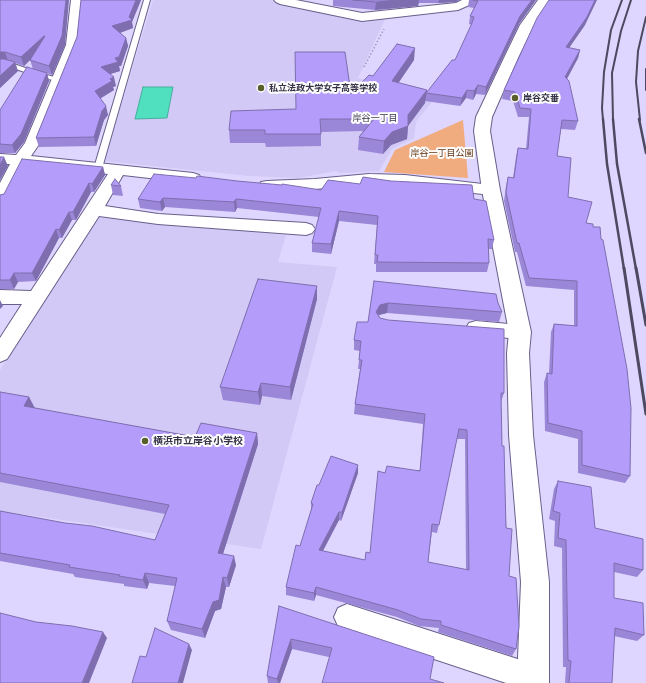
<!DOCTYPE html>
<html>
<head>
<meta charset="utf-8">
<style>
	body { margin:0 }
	canvas { display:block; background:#ded6ff }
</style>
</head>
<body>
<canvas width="646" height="683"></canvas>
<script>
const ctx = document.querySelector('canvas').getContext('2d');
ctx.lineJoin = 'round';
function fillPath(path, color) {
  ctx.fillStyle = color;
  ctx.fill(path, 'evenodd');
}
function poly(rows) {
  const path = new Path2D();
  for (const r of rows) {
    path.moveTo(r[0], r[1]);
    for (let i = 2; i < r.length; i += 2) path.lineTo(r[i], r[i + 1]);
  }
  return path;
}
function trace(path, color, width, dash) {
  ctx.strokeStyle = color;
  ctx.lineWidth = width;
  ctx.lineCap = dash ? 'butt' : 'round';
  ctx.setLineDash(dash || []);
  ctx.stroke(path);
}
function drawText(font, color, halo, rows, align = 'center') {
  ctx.font = font + ' Figtree,"Noto Sans JP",sans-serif';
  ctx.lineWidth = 4;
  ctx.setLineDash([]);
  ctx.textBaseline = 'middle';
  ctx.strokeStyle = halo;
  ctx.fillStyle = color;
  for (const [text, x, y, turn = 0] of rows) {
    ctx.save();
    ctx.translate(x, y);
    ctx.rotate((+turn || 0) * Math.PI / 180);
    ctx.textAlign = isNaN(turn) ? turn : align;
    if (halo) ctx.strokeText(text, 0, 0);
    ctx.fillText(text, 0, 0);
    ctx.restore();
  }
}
fillPath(poly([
	[153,0,275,0,359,18,385,19,358,78,435,98,416,122,414,138,392,149,379,171,340,173,336,171,298,178,249,176,104,161],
	[96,217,286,235,278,262,337,267,261,549,0,511,0,370]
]), '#d2c9f6');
fillPath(poly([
	[463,120,468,178,384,172,395,150]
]), '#f0ac7e');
const water = poly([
	[143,87,173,87,167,118,135,119,143,87]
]);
fillPath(water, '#50e0bf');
trace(water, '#48ac9b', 1);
const service = poly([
	[144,0,150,0,102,168,101,170,95,170,94,168,144,0],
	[8,62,43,74,62,79,59,81,42,78,7,66,0,67,0,63,8,62]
]);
const minor = poly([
	[71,0,83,0,78,45,40,143,31,156,193,173,199,175,201,178,199,181,193,183,123,175,105,206,158,214,306,223,312,225,315,229,312,233,306,235,158,224,99,216,7,359,0,362,0,338,22,304,0,304,0,290,31,291,108,174,25,165,8,198,6,202,0,203,0,183,10,164,0,164,0,154,16,155,25,143,66,45,71,0],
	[274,0,296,0,362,13,456,3,462,0,478,0,476,2,458,10,362,21,280,4,276,2,274,0],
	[369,174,405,175,491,185,497,186,499,190,497,194,491,195,405,185,369,184,315,189,267,191,261,190,259,186,261,182,267,181,315,179,369,174],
	[476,321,520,325,527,327,530,332,527,337,520,339,476,335,469,333,466,328,469,323,476,321],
	[347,604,533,664,543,668,547,678,545,683,506,683,347,630,338,626,334,617,338,608,347,604]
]);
const tertiary = poly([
	[538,0,550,0,534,25,518,58,492,117,490,131,500,190,531,332,529,353,533,435,549,582,549,683,517,683,521,582,509,435,507,353,509,332,482,190,474,131,476,117,504,58,520,25,538,0]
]);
trace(service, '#695f8b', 2);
trace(minor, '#695f8b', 2);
trace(tertiary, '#695f8b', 2);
trace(poly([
	[364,67,384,29]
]), '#9f98b9', 1.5, [1.5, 2]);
fillPath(service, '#fff');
fillPath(minor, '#fff');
fillPath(tertiary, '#fff');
trace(poly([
	[646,69,646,90],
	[603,120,602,108,604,72,611,30,622,0],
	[613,120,612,73,621,31,631,0],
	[640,120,636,82,638,51,646,17]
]), '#4d4960', 2);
trace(poly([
	[603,119,607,164,624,269],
	[613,119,617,164,636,269],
	[639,119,646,153]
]), '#4d4960', 2.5);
trace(poly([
	[624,268,646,414],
	[636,268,646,325]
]), '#4d4960', 3);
fillPath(poly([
	[0,0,65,45,52,75,47,73,49,81,24,142,15,153,0,153,0,110,33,69,30,60,31,59,24,66,15,63,18,71,0,88],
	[81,0,141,0,132,22,133,28,120,33,126,38,128,46,121,66,119,66,120,71,110,74,116,86,113,87,114,90,100,99,108,115,104,120,96,146,39,147,36,138,77,37],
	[333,0,459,0,456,2,438,3,419,3,418,6,375,10,333,6],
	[469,0,536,0,519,24,485,95,476,94,473,100,466,98,460,106,425,101,425,103,408,126,407,139,391,145,383,154,358,150,359,137,363,131,321,132,321,146,266,147,265,143,230,143,229,130,296,109,351,94,373,76,414,60,398,83,427,90,427,92,455,60,472,25,469,24,470,16,474,8,468,7],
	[585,25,569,48,580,50,578,58,567,79,578,121,575,130,561,129,557,156,568,197,586,223,630,476,625,483,578,473,578,439,545,431,544,382,547,373,549,373,551,332,554,324,574,326,574,290,526,286,517,252,515,252,504,201,506,186,508,177,513,178,516,157,518,148,526,149,529,117,518,117,513,101,502,99,504,90],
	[103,167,105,175,94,192,91,192,76,220,72,220,62,238,59,238,36,281,18,282,14,289,0,289,0,195],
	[196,178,237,181,321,190,474,199,494,240,492,249,488,249,489,263,487,272,376,272,376,264,374,264,377,225,339,221,331,254,312,252,312,243,319,217,237,208,235,212,165,207,162,211,140,208,138,199],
	[111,185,121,186,123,196,113,195],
	[374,281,498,303,502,312,499,322,387,313,379,315,380,318,504,393,501,402,502,446,509,576,516,649,512,656,438,632,439,628,419,626,397,617,316,595,314,601,286,595,286,587,300,546,311,511,311,503,319,485,358,473,341,521,339,520,323,551,365,560,366,552,370,553,385,473,420,470,423,424,354,414,355,404,360,369,358,369,360,351,354,350,354,340,368,322],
	[457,439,465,439,466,570,428,562,432,532,437,533],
	[317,286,317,299,291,400,262,396,260,405,223,400,220,387],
	[0,392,29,397,35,408,195,437,257,433,258,444,223,554,236,565,229,587,226,587,221,609,215,611,205,638,171,630,167,621,175,586,149,583,147,589,124,586,124,584,75,577,73,574,0,561,0,511,155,540,165,514,0,482],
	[558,481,595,528,643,570,637,577,614,572,614,598,644,635,637,641,614,636,612,683,565,683,566,667,563,667,562,548,554,546,555,521,549,519,554,489],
	[279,606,430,679,292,649,280,683,268,683,267,676]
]), '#9b87d7');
fillPath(poly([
	[66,0,69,0,65,45,52,75,49,66],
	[136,0,141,0,132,22,133,28,114,35,112,26,129,17],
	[397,0,419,0,418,6,375,10,376,2],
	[439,0,459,0,456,2,438,3],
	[532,0,536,0,519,24,485,95,486,87,520,16],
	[595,0,597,0,585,25,564,55,566,47],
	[44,36,46,44,24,66,21,57],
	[126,38,128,46,121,66,119,66,120,71,104,76,101,67,115,58],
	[415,48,414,60,391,94,392,81],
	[580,50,578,58,563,86,565,77],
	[0,52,5,52,8,61,0,61],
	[15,62,18,71,0,88,0,76],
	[47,73,49,81,24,142,15,153,12,145],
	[114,77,116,86,113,87,114,90,97,100,95,91,110,79],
	[478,85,476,94,473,100,474,91],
	[427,90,425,103,408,126,407,139,391,145,383,154,384,141,408,115],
	[467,90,466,98,460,106,462,98],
	[106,106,108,115,104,120,96,146,94,137,102,111],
	[4,157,8,166,0,180,0,165],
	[103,167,105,175,94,192,92,184],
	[89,183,91,192,76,220,73,212],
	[163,198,165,207,162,211,160,202],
	[236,199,237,208,235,212,234,202],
	[339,211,339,221,331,254,331,244],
	[69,212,72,220,62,238,59,230],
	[56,229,59,238,36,281,32,273],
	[14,273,18,282,14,289,10,280],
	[317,286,317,299,291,400,290,387],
	[0,300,3,306,0,309],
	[388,303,387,313,379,315,376,312,380,305],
	[261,383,262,396,260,405,258,392],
	[29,397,35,409,24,406],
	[257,433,258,444,220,563,218,553],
	[358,465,358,473,341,521,342,512],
	[339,512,339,520,319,558,319,550],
	[234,556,236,565,229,587,227,578],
	[145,573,149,583,147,589,143,580],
	[223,577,226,587,221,609,215,611,205,638,202,629,213,602],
	[316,587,316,595,314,601,314,593],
	[103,632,107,638,89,683,82,683],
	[291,639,292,649,280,683,278,683,277,679],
	[189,644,192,650,183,683,178,683]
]), '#7e6eaf');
const building = poly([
	[0,0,66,0,62,36,49,66,30,60,45,36,44,36,21,57,5,52,0,52,0,0],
	[81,0,136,0,129,17,132,20,112,26,126,38,119,57,115,58,118,62,101,67,114,77,110,79,112,81,95,91,106,106,102,111,94,137,36,138,77,37,81,0],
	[353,0,397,0,376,2,353,0],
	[473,0,532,0,520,16,486,87,478,85,474,91,467,90,462,98,426,93,427,92,452,60,455,60,472,23,474,17,470,16,478,1,473,0],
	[549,0,595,0,587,17,566,47,580,50,565,77,569,81,578,121,562,120,557,156,571,158,568,197,592,202,586,223,593,224,593,227,600,227,601,239,603,240,627,369,631,408,630,476,582,465,582,431,548,423,547,373,552,374,554,324,577,326,577,281,529,278,519,243,517,243,506,192,508,177,514,178,518,148,528,149,531,109,520,108,515,92,504,90,537,18,549,0],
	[397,44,415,48,392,81,427,90,408,115,408,126,392,132,384,141,359,137,374,119,320,119,321,134,265,134,265,130,229,130,231,111,296,109,295,52,345,52,351,94,369,75,373,76,397,44],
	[0,59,4,59,15,62,0,76,0,59],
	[27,67,47,73,21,134,12,145,0,144,0,110,27,67],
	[0,157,4,157,0,165,0,157],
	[22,159,103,167,92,184,89,183,73,212,69,212,59,230,56,229,32,273,14,273,10,280,0,280,0,195,4,194,22,159],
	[154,174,196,178,197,176,237,181,282,185,282,184,321,190,328,180,360,184,363,177,391,181,472,185,474,199,486,201,494,240,488,239,489,263,377,262,378,255,375,255,378,216,339,211,331,244,312,243,321,208,236,199,234,202,163,198,160,202,138,199,154,174],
	[115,179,121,186,111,185,115,179],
	[258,279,317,286,290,387,261,383,258,392,220,387,258,279],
	[374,281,496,294,498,303,502,312,388,303,380,305,376,312,380,318,388,320,504,329,504,393,501,393,502,446,504,446,506,528,512,529,509,576,516,578,519,626,516,649,441,625,441,621,421,619,398,610,316,587,314,593,286,587,296,545,300,546,313,504,311,503,317,485,319,485,331,456,358,465,342,512,339,512,319,550,365,560,366,552,370,553,378,471,385,473,387,466,420,471,425,414,355,404,362,360,359,360,361,341,354,340,357,322,368,322,374,281],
	[459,429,467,430,469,570,428,562,432,524,439,525,459,429],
	[0,392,29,397,24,406,195,437,201,423,257,433,218,553,234,556,227,578,223,577,219,600,213,602,202,629,167,621,177,578,145,573,143,580,119,576,120,575,69,567,70,565,0,553,0,511,65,523,92,526,155,540,169,505,0,473,0,392],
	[558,481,591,487,595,528,643,539,643,570,614,563,614,598,643,603,644,635,615,628,612,683,569,683,571,661,568,660,566,540,558,538,560,513,553,511,558,481],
	[279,606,434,657,430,679,444,683,322,683,332,648,291,639,277,679,267,676,279,606],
	[0,613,36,622,72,626,103,632,82,683,0,683,0,613],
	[155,628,189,644,178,683,132,683,140,656,146,657,155,628]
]);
fillPath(building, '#b49dfa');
trace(building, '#7e6eaf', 1);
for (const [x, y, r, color] of [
	[261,88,4,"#585e2c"],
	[515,98,4,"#585e2c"],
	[145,441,4,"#585e2c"]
]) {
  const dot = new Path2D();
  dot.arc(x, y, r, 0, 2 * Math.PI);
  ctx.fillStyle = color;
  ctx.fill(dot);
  trace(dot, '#fdfdfd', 1.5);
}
drawText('bold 9px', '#373347', '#fdfdfd', [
	["私立法政大学女子高等学校",269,88],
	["岸谷交番",523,98]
], 'left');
drawText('9px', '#373347', '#fdfdfd', [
	["岸谷一丁目",375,118]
]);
drawText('9px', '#5e3210', '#fdfdfd', [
	["岸谷一丁目公園",442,153]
]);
drawText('bold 10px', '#373347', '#fdfdfd', [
	["横浜市立岸谷小学校",153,441]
], 'left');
</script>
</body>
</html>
